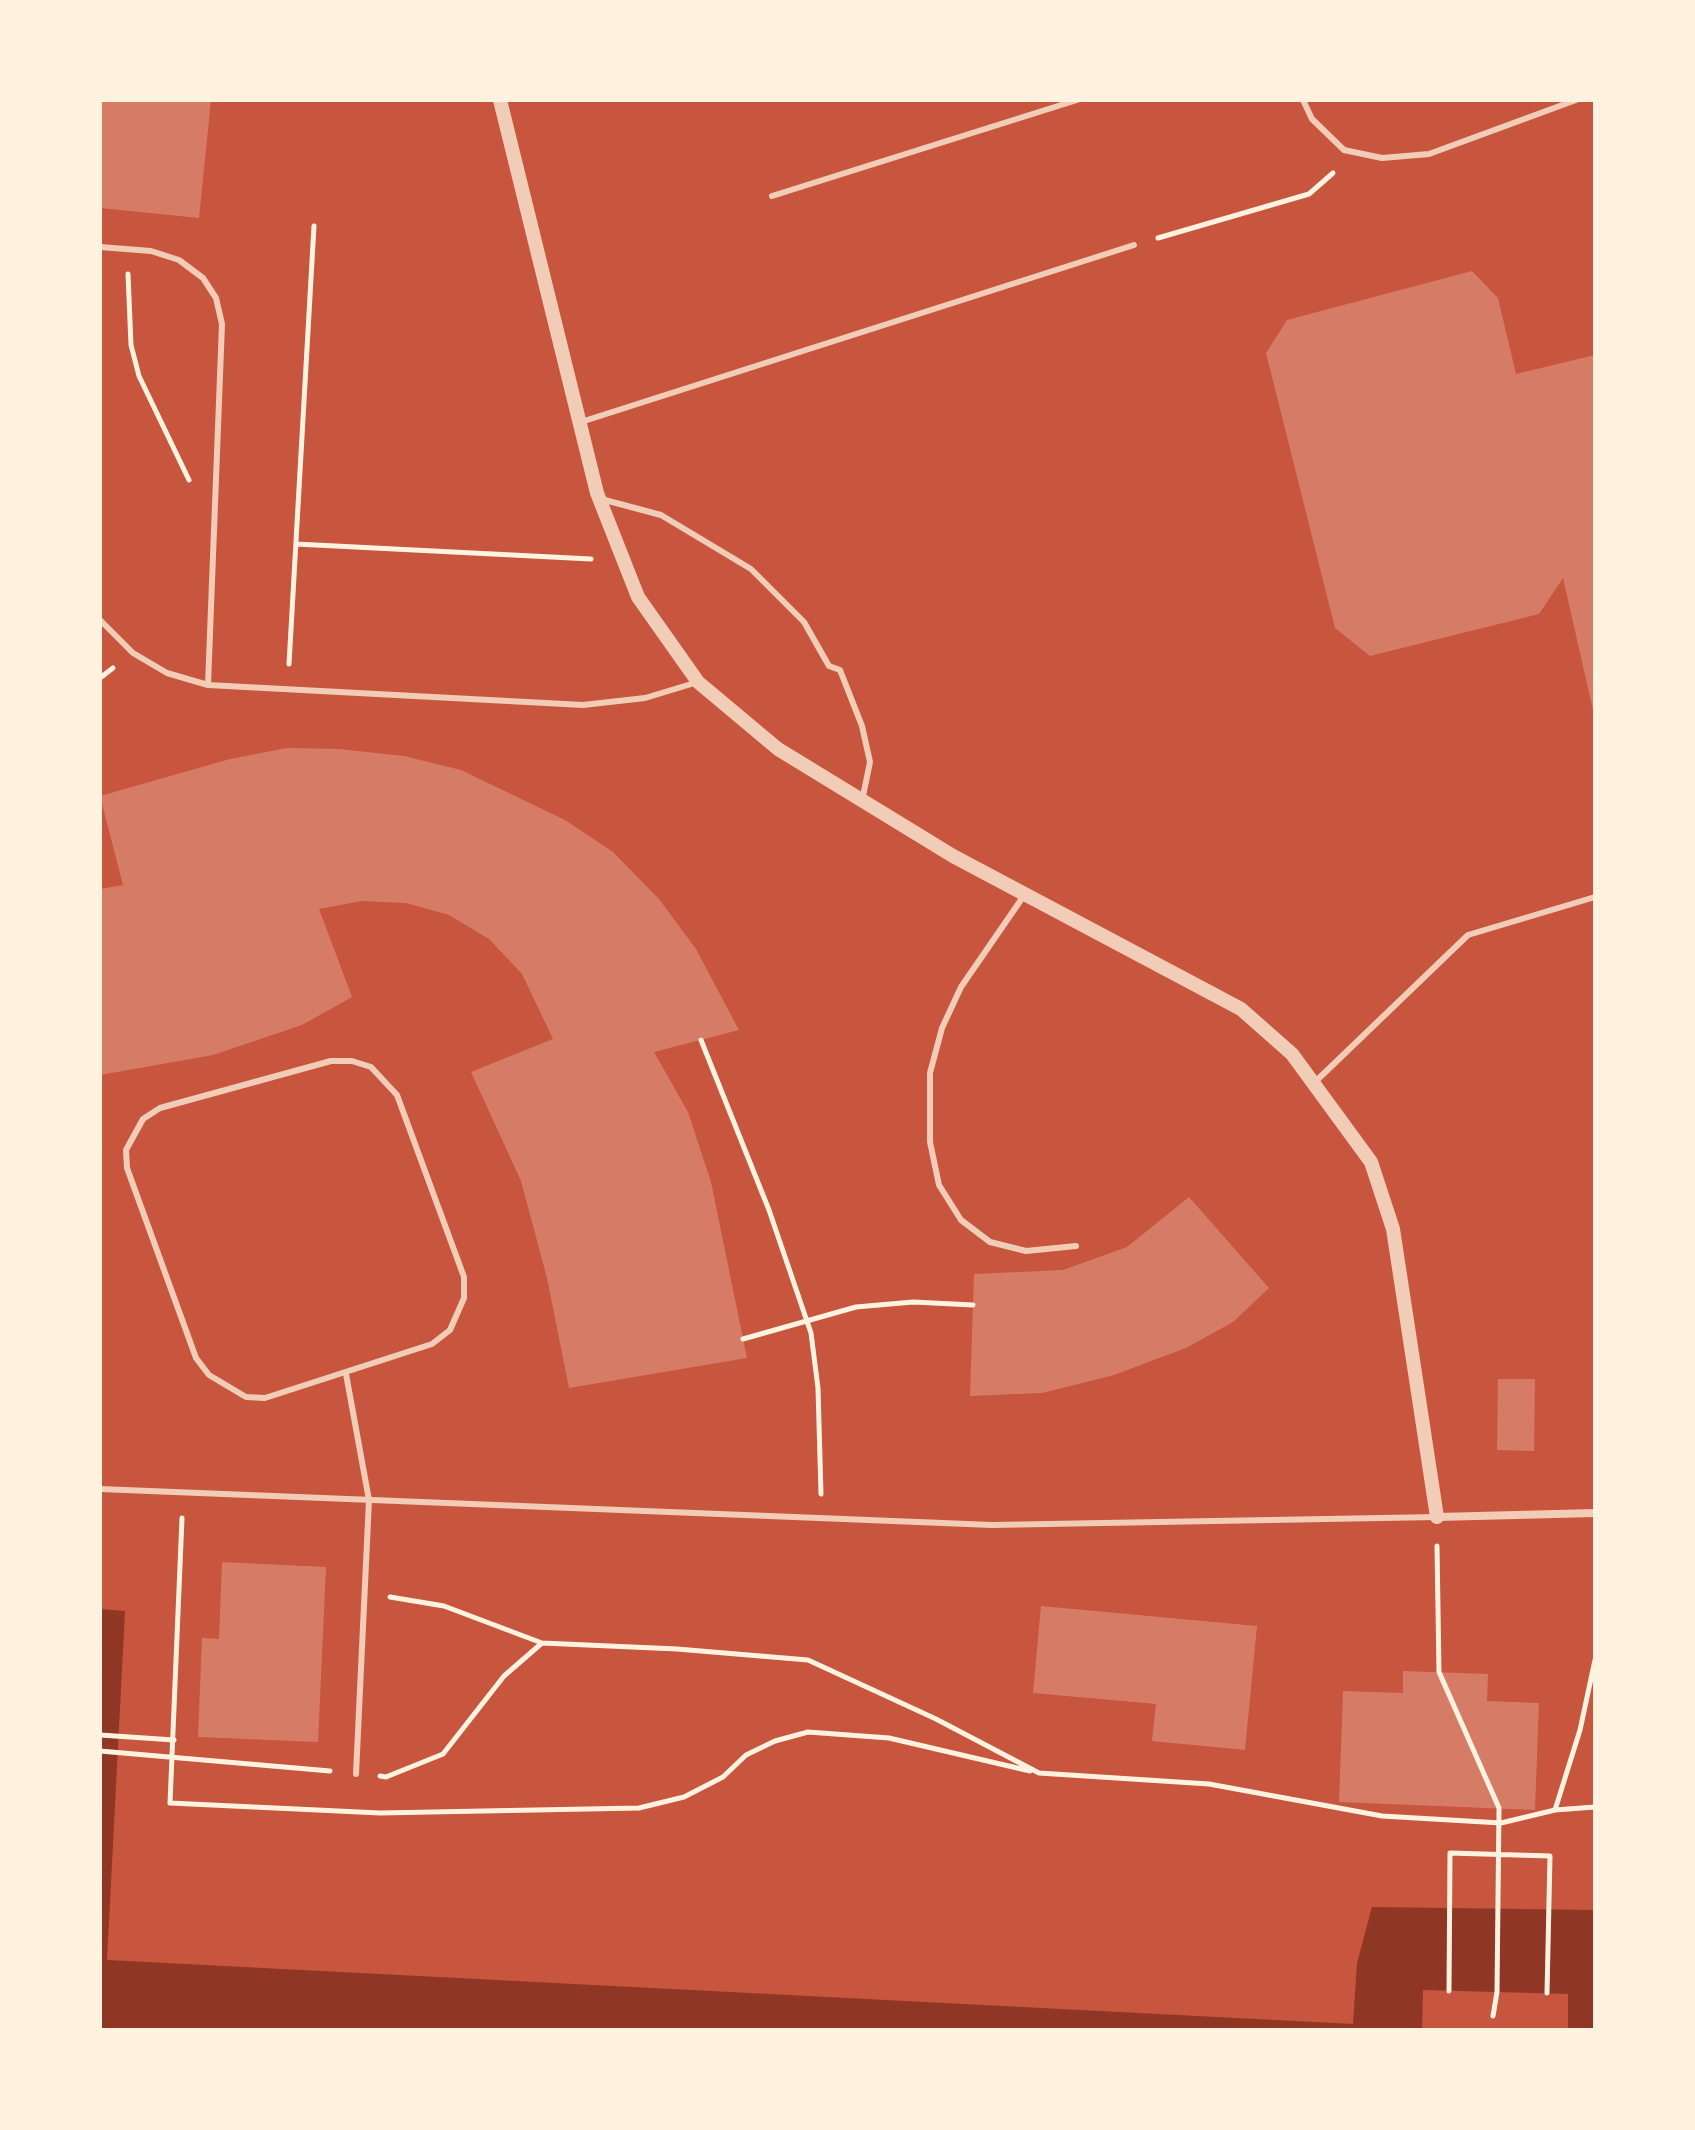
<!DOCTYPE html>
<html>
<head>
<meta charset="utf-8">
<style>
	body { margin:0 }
	#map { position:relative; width:1695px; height:2130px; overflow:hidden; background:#c8553d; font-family:"Open Sans",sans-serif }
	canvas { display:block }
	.frame { position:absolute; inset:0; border:102px solid #fff3e0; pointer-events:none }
</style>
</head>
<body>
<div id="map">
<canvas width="1695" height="2130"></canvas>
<div class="frame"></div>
</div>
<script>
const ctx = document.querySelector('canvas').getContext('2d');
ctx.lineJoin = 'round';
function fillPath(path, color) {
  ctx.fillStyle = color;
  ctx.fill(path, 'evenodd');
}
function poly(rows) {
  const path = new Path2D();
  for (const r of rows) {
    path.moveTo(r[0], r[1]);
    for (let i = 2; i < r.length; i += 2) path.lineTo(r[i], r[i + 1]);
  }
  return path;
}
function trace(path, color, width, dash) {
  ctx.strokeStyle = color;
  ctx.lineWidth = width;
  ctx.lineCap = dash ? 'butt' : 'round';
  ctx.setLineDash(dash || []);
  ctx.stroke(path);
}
fillPath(poly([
	[100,1609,125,1611,107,1960,1353,2024,1357,1963,1372,1907,1595,1910,1595,2030,100,2030]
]), '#8f3625');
fillPath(poly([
	[1423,1990,1568,1994,1568,2030,1422,2030]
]), '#c8553d');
fillPath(poly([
	[100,100,211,100,199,218,100,208],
	[1472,271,1498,298,1516,374,1595,355,1595,719,1563,578,1539,614,1370,656,1335,628,1266,353,1287,320],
	[287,748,339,749,404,756,461,770,565,820,613,852,659,899,696,949,739,1030,654,1052,688,1112,711,1182,747,1358,569,1388,547,1278,521,1181,471,1072,553,1039,522,974,489,939,449,915,406,903,362,901,319,909,352,997,302,1025,213,1055,100,1075,100,889,123,885,100,796,230,759],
	[1189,1197,1269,1288,1233,1322,1186,1348,1114,1375,1042,1393,970,1396,974,1274,1063,1270,1127,1247],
	[1498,1379,1535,1379,1534,1451,1497,1450],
	[222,1562,326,1567,318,1742,198,1737,202,1638,219,1639],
	[1041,1606,1257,1626,1245,1750,1152,1741,1156,1704,1033,1693],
	[1403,1671,1488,1674,1487,1701,1539,1703,1535,1810,1339,1802,1343,1691,1403,1693]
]), '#d67c66');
trace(poly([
	[1158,238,1309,194,1333,173],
	[128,274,131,345,139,376,189,480],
	[296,544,591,559],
	[289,664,314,226],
	[100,678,113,668],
	[701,1040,769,1210,811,1333,818,1388,821,1494],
	[743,1339,856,1307,913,1302,973,1305],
	[182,1518,170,1803,380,1813,639,1808,684,1797,723,1777,746,1755,775,1741,808,1732,889,1738,1030,1771],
	[1437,1546,1439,1672,1499,1808,1497,1992,1493,2016],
	[390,1597,444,1606,542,1643],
	[100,1735,174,1740],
	[100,1751,330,1771],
	[380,1776,386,1777,443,1754,504,1676,542,1643,677,1649,808,1660,936,1719,1039,1773,1209,1784,1382,1816,1501,1823,1555,1810,1595,1807],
	[1555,1810,1580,1730,1595,1660],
	[1449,1991,1450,1853,1550,1856,1547,1993]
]), '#fff3e0', 5);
trace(poly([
	[1303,100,1312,119,1344,150,1382,158,1429,154,1576,100],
	[772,196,1077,100],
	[100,247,151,251,179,260,203,278,216,298,222,324,208,685],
	[581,422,1134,245],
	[601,499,661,515,751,569,804,622,829,666,840,670,862,726,870,762,862,801],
	[100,620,133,653,167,673,208,685,583,705,645,698,698,682],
	[1025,894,961,987,942,1028,930,1073,930,1142,939,1185,961,1220,990,1242,1026,1251,1076,1246],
	[331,1061,352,1061,371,1067,397,1095,464,1277,464,1298,450,1330,432,1344,265,1398,246,1397,209,1375,196,1358,127,1168,126,1150,143,1119,160,1108,331,1061],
	[1315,1082,1468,935,1595,897],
	[346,1374,369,1500,356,1774],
	[100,1489,992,1525,1437,1517]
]), '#f1ccb7', 6);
trace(poly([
	[1437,1517,1595,1513]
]), '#f1ccb7', 8);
trace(poly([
	[500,100,597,493,638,597,698,682,778,749,953,856,1241,1009,1292,1054,1371,1162,1393,1229,1437,1517]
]), '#f1ccb7', 14);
</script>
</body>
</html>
